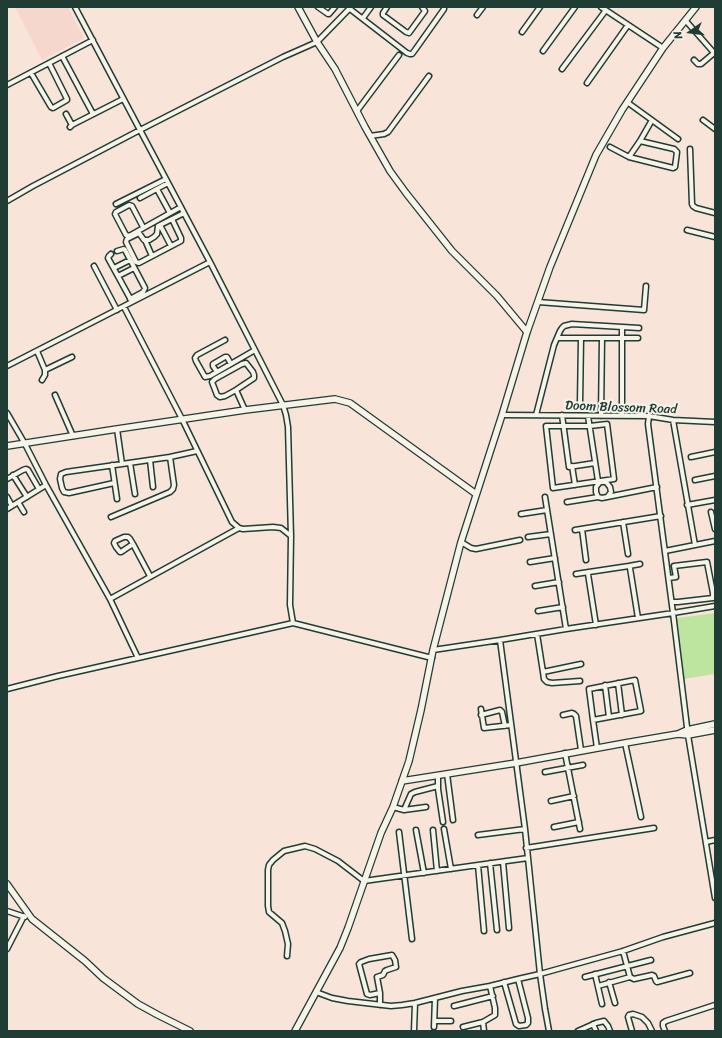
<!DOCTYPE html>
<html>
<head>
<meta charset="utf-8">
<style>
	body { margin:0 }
	#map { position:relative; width:722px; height:1038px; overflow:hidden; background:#f9e4da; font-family:Sriracha,sans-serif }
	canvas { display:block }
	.frame { position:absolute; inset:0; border:8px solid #1f3d34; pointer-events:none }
	.north { position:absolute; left:670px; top:12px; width:40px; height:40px; -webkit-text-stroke:3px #f7f3e8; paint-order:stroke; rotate:256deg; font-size:11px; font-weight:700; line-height:16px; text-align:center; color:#1f3d34 }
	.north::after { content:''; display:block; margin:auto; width:14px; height:18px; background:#1f3d34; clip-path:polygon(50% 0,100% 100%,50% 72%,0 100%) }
</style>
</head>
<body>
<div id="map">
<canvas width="722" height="1038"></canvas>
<div class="frame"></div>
<div class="north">N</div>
</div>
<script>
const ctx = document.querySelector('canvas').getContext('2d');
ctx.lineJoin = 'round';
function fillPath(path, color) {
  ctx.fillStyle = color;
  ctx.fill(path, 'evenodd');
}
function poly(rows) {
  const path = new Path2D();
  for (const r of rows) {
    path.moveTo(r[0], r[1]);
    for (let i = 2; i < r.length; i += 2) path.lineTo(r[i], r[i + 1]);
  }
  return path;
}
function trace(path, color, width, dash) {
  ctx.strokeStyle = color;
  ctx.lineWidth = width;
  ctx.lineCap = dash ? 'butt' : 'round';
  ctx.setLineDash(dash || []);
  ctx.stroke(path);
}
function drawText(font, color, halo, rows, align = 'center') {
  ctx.font = font + ' Sriracha,sans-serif';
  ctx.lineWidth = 4;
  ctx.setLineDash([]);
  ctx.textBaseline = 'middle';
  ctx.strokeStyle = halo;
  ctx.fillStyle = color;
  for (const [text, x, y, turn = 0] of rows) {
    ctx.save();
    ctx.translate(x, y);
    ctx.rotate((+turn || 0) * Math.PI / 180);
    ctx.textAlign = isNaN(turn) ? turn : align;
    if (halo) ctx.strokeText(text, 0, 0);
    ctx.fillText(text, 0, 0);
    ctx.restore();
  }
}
fillPath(poly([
	[15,7,68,7,84,38,42,60]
]), '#f6d7cd');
fillPath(poly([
	[715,613,715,674,684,679,677,618]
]), '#bde5a0');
const street = poly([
	[75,7,140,130,210,262,283,405,286,415,288,427,291,536],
	[318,7,328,14,329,14,335,7],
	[387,7,383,13,383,15,406,32,409,33,425,11,422,7],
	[601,7,663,48],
	[350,9,407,53,410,54,412,54,415,50,444,9,444,7],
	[477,15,483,7],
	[363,18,371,7],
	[686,21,715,54],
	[522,32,540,7],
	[543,51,575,7],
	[62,56,93,114],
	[694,60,698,64,701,64,714,53],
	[562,69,606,10],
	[31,73,51,107,53,108,67,100,67,99,49,63],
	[587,83,628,25],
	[7,85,93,40],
	[627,102,678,139],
	[357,111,399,55],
	[66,114,72,125,70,127],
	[703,120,715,129],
	[72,125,123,99],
	[370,136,384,134,388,132,429,76],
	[610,147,629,157,640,141,652,120],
	[690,149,692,204,693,206,696,208,715,213],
	[629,157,673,168,675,167,677,152,674,149,640,141],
	[157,189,170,213],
	[140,198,168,183],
	[7,201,33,186,140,130,283,57,317,42,351,7],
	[116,204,166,179],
	[172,219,181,238,181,241,139,263,136,262,126,242,127,239,139,233,144,240,149,240,154,237,157,234,158,226,184,213],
	[160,225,171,246],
	[143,227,132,206,129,205,116,212,115,214,126,235,129,236,181,207],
	[687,230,715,237],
	[145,240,152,256],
	[117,251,124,249,125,250,145,288,143,292,130,299],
	[111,254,109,256,108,258,131,300],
	[94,266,117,310],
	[114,268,130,260],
	[118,276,134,268],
	[538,302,644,310,646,286],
	[124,307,182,419,232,522,239,528,243,529,273,527,281,528,291,536,290,605,293,623,432,658],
	[622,328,622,416],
	[557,338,638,338],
	[225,340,197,355,195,358,196,361,205,377,210,376,255,350],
	[37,351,45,370,45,375,42,380],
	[7,366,210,262],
	[45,370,72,357],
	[217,372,213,366,213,364,225,357,227,357,231,364],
	[236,390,254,378,254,375,253,372,246,363,242,364,215,379,212,382,217,395,220,397,225,396,236,390,245,410],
	[55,395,73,436],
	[580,404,581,338],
	[7,413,25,444,46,485,110,599,239,528],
	[502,415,649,416,673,420,715,422],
	[536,415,554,345,560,331,562,328,564,326,572,324,639,328],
	[562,415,569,467,595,463],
	[588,416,598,481],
	[601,416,602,338],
	[607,424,614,479,553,488,546,426,590,426,607,424],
	[170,457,197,451],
	[691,457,715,452],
	[150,460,153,487],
	[130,463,135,494],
	[112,465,117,499],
	[572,466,575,485],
	[13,475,27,497],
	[7,479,23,470,26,469,28,470,39,489],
	[695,480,715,476],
	[114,483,69,493,64,492,62,488,60,479,61,474,66,472,122,464,117,429],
	[7,497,12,506],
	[545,497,566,629],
	[598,497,596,492,596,487,600,482,606,482,610,487,611,492,608,496],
	[18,502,24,512],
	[567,502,598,497,602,498,657,487],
	[687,505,715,500],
	[7,509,46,485],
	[711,512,715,529],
	[521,514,547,510],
	[111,517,170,492,173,489,174,485,170,457,122,464],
	[623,522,628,554],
	[582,529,586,560],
	[575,530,661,516],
	[528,537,551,534],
	[461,542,471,548,476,549,520,540],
	[133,544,121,552,120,552,116,547,114,543,115,541,124,537,128,537,130,539,133,544,150,576],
	[695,545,715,541],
	[665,551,695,545,673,420],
	[530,562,555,558],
	[629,566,640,564],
	[576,574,589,572],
	[669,578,676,577,674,566,707,562,713,593,713,598,678,602,672,602],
	[535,586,559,582],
	[110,599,138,658],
	[715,606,673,613,688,735,715,898],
	[538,611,563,607],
	[596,625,588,574,589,572,629,566,630,568,638,618],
	[537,634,543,672,544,679,547,682,552,683,580,681],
	[433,650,500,640],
	[543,672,581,664],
	[618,683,622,715],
	[605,685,609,717],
	[7,689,58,676,293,623],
	[481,709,484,728,511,725],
	[481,715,500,710,502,712,505,726],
	[563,715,572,713,574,714,576,716,581,750],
	[593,720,589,689,635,680,641,711,593,720,597,748],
	[625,743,641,817],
	[565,753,580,829],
	[545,772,583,765],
	[447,774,453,820],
	[438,776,438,789,443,822],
	[551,801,574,796],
	[393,807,404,810,426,807],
	[404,810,411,794,415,792,438,786],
	[554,827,579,822],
	[444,829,451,869],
	[416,830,424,873],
	[433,830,437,871],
	[399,832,412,939],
	[478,835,525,829],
	[706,842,715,840],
	[526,848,654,828],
	[503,862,509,928],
	[490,863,497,930],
	[478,865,484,931],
	[7,911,25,917],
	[7,949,24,916],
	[623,951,630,977,634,979,652,975,654,976,656,981,657,982,690,973],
	[287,956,288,944,285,931,282,923,269,912,268,906,268,870,269,865,273,860,284,851,305,846,315,849,338,861,364,881,528,858],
	[595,974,602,1004],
	[585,977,651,960],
	[504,982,516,1024,519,1026,526,1025,528,1023,528,1018,518,979],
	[609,982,615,1003],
	[598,986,630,977],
	[316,992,332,998,348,1001,391,1006,402,1005,415,1003,462,991,490,986,518,979,540,974,525,829,500,640,566,629,673,613,648,424,649,416],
	[380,993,377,977,383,975,385,971,387,970,396,967,395,960,392,955,369,959,361,962,359,964,367,994,370,995,380,993,380,1005],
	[454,1006,493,996],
	[435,1021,451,1021],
	[483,1022,484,1031],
	[593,1024,596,1031],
	[434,1027,435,998],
	[463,1027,483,1022,495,1015,495,1008,490,986],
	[414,1031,415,1003],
	[549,1031,545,1009,540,974,565,967,623,951,663,937,715,923],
	[578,1031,596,1023,604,1021,608,1026,610,1031],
	[632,1031,628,1017,629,1015,633,1014,642,1017,648,1023,652,1031],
	[665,1031,663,1026,663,1023,666,1021,715,1005]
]);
const secondary = poly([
	[298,7,317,42,335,69,365,127,390,171,406,193,452,251,497,296,527,332],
	[7,446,117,429,245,410,335,399,350,403,476,494],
	[678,734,687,730,715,724],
	[402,781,516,763,625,743,678,734,688,735,715,730],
	[7,884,32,919,85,961,103,978,138,1004,158,1015,190,1031],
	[295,1031,340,948,348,928,381,833,393,807,409,761,421,710,433,650,461,542,502,415,527,332,550,267,596,155,622,110,663,48,696,7]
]);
trace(street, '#1f3d34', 7);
trace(secondary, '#1f3d34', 8);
trace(street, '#f7f3e8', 4);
trace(secondary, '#f7f3e8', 5.5);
drawText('13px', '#1f3d34', '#f7f3e8', [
	["Doom Blossom Road",621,408,2]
]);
</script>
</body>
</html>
